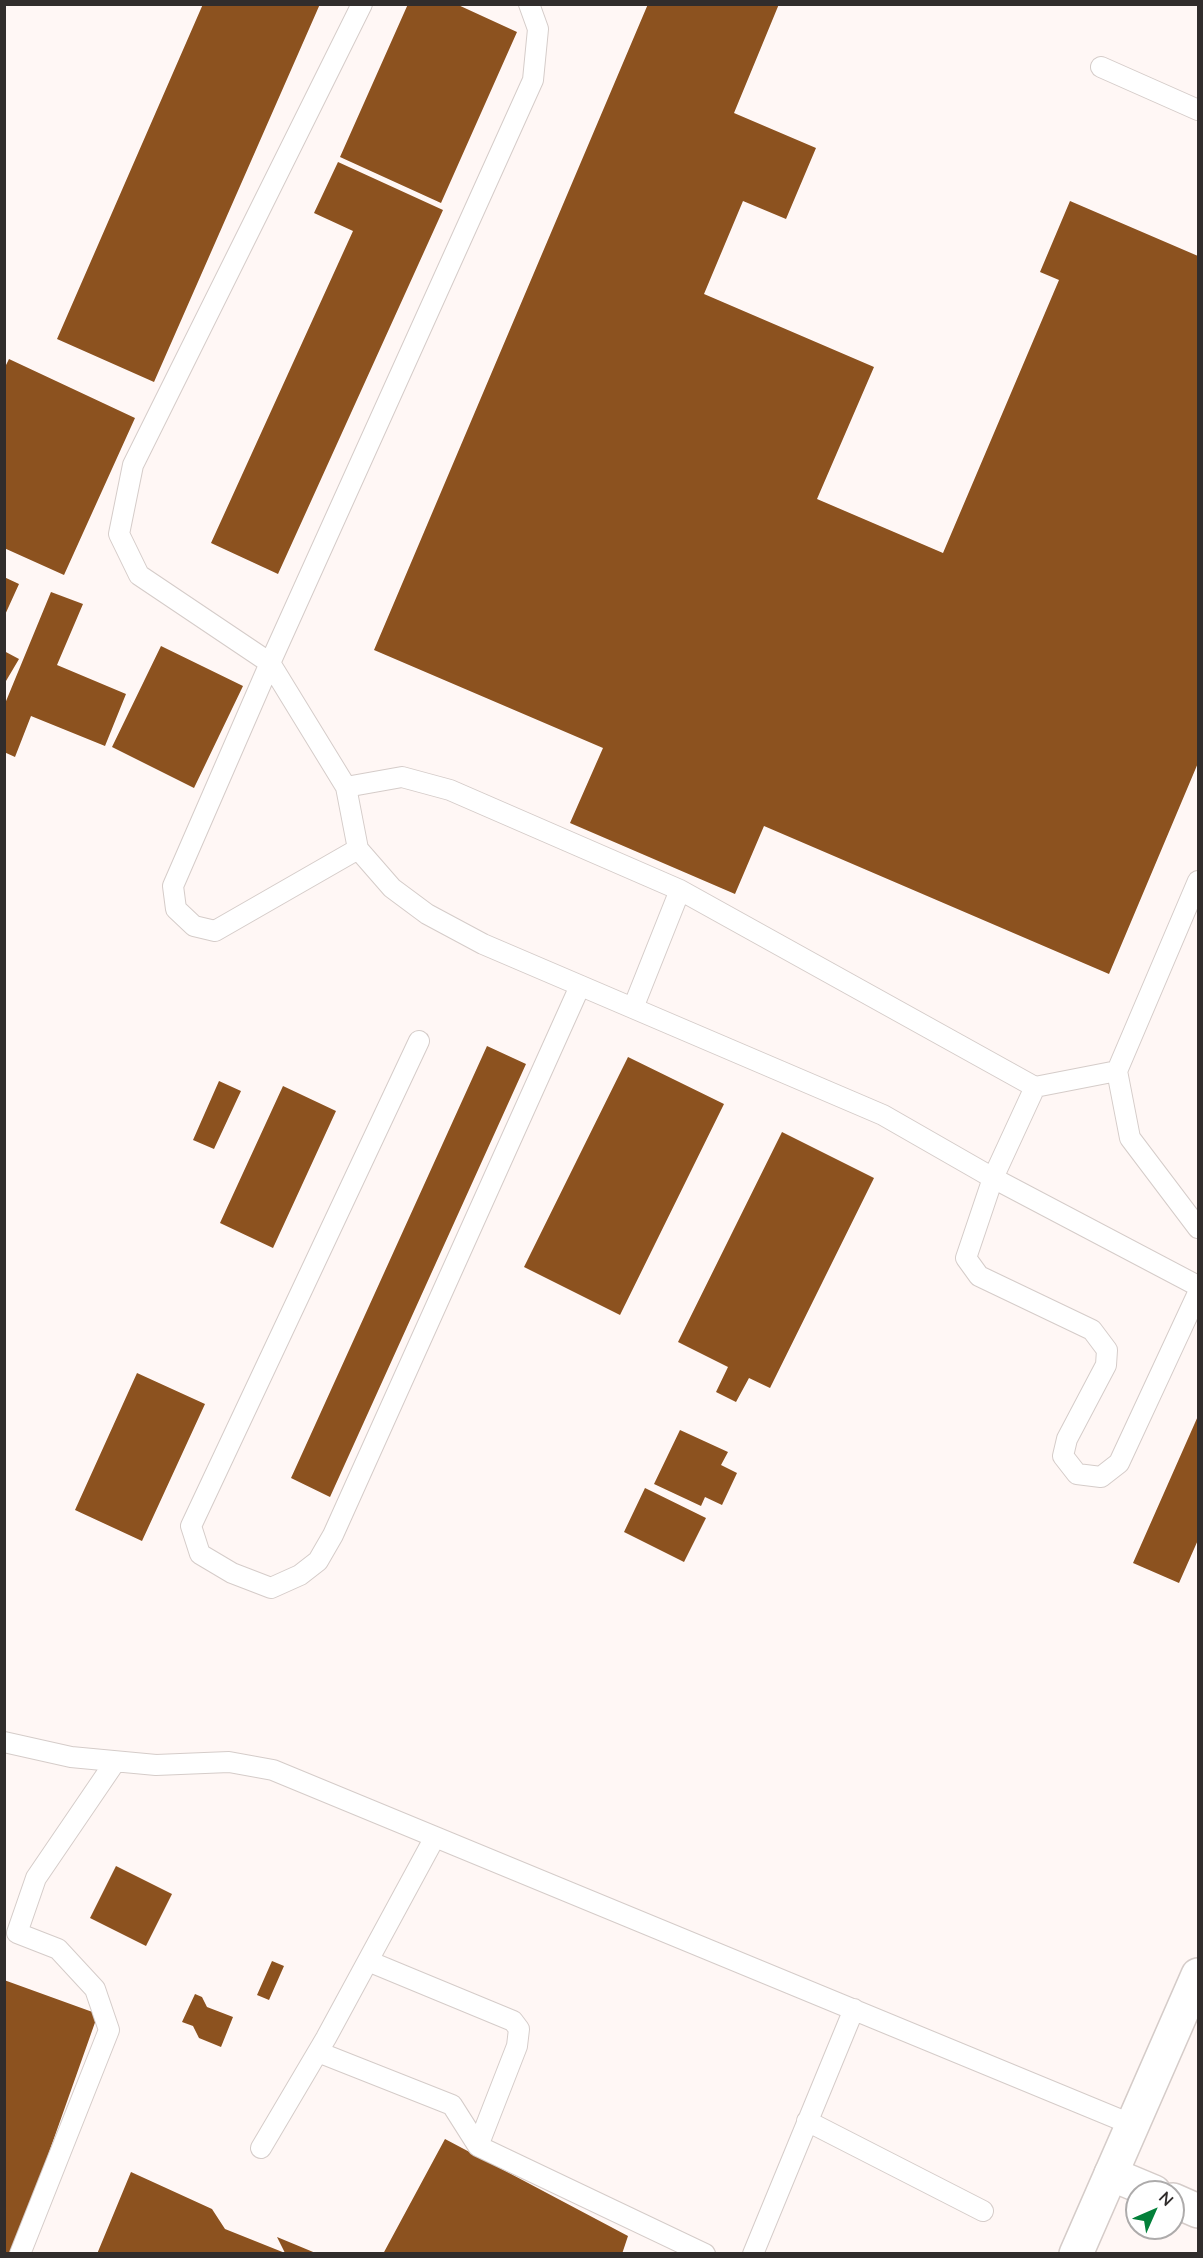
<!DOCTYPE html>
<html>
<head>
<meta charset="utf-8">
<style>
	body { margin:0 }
	#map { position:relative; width:1203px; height:2258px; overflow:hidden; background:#fff7f5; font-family:Lato,sans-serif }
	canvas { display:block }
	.frame { position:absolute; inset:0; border:6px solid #312d2c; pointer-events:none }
	.north { position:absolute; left:1125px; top:2180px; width:60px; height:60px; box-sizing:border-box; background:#fff; border:2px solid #adabab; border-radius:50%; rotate:45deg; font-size:16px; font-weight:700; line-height:24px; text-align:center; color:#312d2c }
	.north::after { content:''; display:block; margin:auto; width:21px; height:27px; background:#03803a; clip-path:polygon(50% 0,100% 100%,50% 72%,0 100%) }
</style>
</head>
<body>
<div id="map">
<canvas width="1203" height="2258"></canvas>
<div class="frame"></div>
<div class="north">N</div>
</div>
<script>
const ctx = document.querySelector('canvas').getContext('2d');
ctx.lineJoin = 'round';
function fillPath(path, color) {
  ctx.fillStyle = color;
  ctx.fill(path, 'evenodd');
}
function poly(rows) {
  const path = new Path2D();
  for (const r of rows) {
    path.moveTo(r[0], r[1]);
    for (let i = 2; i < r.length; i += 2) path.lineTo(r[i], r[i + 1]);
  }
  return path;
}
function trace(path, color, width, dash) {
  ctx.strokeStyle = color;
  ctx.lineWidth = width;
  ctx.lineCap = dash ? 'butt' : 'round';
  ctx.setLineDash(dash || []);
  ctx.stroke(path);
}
fillPath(poly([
	[203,4,320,4,154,382,57,339],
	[408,4,456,4,517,32,441,203,340,157],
	[648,4,779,4,734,113,816,148,786,219,743,201,704,294,874,367,817,499,943,553,1059,280,1040,272,1070,201,1198,256,1198,763,1109,974,764,826,735,894,570,823,603,748,374,650],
	[338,162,443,210,278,574,211,543,353,231,314,213],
	[9,359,135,418,64,575,4,548,4,369],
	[4,577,19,584,4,617],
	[51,592,83,604,57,665,126,694,105,746,31,716,15,757,4,752,4,706],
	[161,646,243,686,194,788,112,747],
	[4,651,19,659,6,681,4,680],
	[487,1046,526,1064,330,1497,291,1478],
	[628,1057,724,1104,620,1315,524,1267],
	[219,1081,241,1091,214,1149,193,1140],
	[283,1086,336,1111,273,1248,220,1223],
	[782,1132,874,1178,770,1388,749,1378,736,1402,716,1392,728,1367,678,1342],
	[137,1373,205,1404,142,1541,75,1510],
	[1198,1416,1198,1540,1179,1583,1133,1563],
	[680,1430,728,1452,721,1465,737,1473,722,1505,705,1497,701,1506,654,1484],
	[645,1488,706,1518,684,1562,624,1532],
	[116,1866,172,1894,146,1946,90,1918],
	[272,1961,284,1966,269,2000,257,1995],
	[4,1980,98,2014,13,2254,4,2254],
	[195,1994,202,1997,207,2007,233,2017,221,2047,199,2038,193,2026,182,2022],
	[445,2139,628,2236,622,2254,383,2254],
	[131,2172,212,2209,225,2229,285,2253,277,2237,318,2254,97,2254]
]), '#8c521f');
const lane = poly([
	[362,4,133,465,119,534,139,575,270,663,346,787,358,849,392,888,427,914,483,944,883,1115,993,1178,1198,1286],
	[1101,67,1198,110],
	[346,787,402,777,450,790,680,890,1035,1087,1117,1071,1130,1138,1198,1228],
	[358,849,215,931,194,926,176,909,173,886,270,663,533,80,538,29,529,4],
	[633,1008,680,890],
	[419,1041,191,1526,200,1554,232,1573,271,1588,300,1575,318,1561,333,1535,580,986],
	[1117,1071,1198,881],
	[1035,1087,993,1178,966,1258,979,1276,1092,1330,1107,1350,1106,1365,1067,1439,1063,1456,1077,1474,1101,1477,1119,1463,1198,1293],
	[4,1742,71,1757,156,1765,229,1762,273,1770,1133,2125],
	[368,1961,513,2021,519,2029,517,2046,478,2146],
	[318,2052,452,2105,478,2146,705,2254],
	[807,2121,983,2211],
	[261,2148,326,2038,435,1837],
	[20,2254,109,2030,95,1989,58,1949,17,1933,36,1878,115,1762],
	[753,2254,854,2009]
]);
const street = poly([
	[1111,2174,1154,2192],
	[1173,2200,1198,2211]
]);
const secondary = poly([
	[1076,2254,1198,1975]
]);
trace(lane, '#d5ccc9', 22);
trace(street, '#d5ccc9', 36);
trace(secondary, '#d5ccc9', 36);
trace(lane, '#fff', 20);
trace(street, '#fff', 33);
trace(secondary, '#fff', 33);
</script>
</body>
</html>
